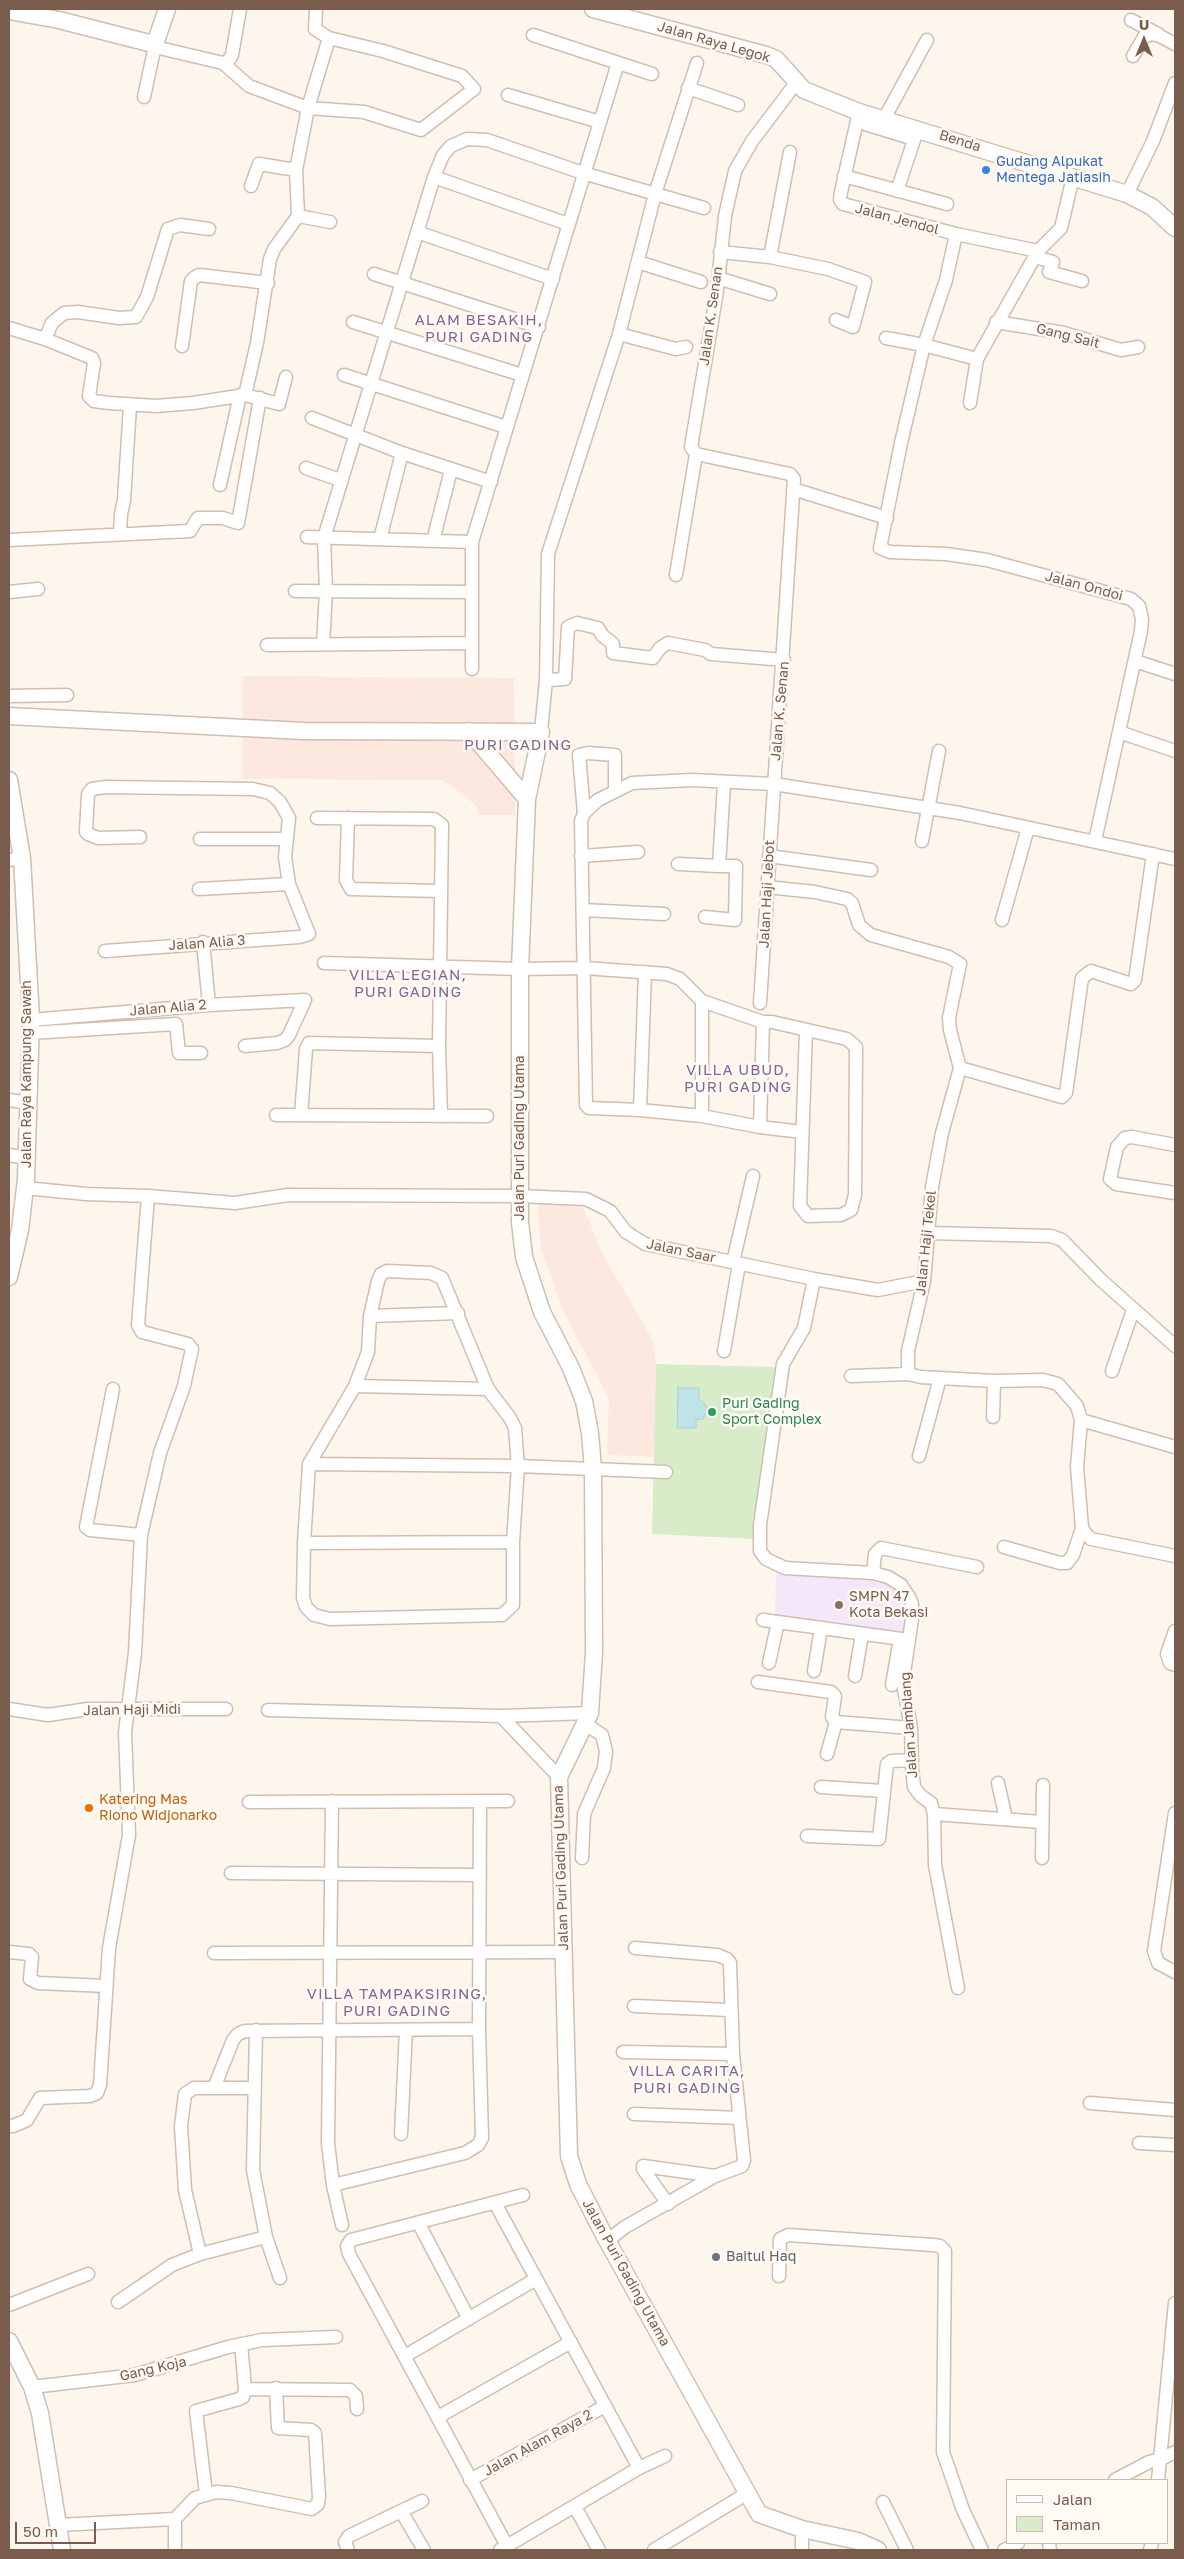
<!DOCTYPE html>
<html>
<head>
<meta charset="utf-8">
<style>
	body { margin:0 }
	#map { position:relative; width:1184px; height:2559px; overflow:hidden; background:#fdf6ec; font-family:"Golos Text",sans-serif }
	canvas { display:block }
	.frame { position:absolute; inset:0; border:10px solid #7a5c4d; pointer-events:none }
	.legend { position:absolute; left:1006px; top:2479px; width:162px; height:65px; box-sizing:border-box; background:#fffaf3; border:1px solid #cabbb1; margin:0; padding:6px 9px; list-style:none; font-size:15px; color:#7a5c4d }
	.legend li { display:flex; align-items:center; gap:10px; height:25px }
	.legend b { width:25px; border:1px solid #cabbb1 }
	.north { position:absolute; left:1119px; top:15px; width:50px; height:50px; -webkit-text-stroke:4px #fffaf3; paint-order:stroke; rotate:0deg; font-size:14px; font-weight:700; line-height:20px; text-align:center; color:#7a5c4d }
	.north::after { content:''; display:block; margin:auto; width:18px; height:22px; background:#7a5c4d; clip-path:polygon(50% 0,100% 100%,50% 72%,0 100%) }
	.scale { position:absolute; left:15px; top:2522px; width:81px; height:22px; box-sizing:border-box; border:2px solid #7a5c4d; border-top:0; padding-left:6px; font-size:15px; line-height:18px; white-space:nowrap; color:#7a5c4d; -webkit-text-stroke:4px #fffaf3; paint-order:stroke }
</style>
</head>
<body>
<div id="map">
<canvas width="1184" height="2559"></canvas>
<div class="frame"></div>
<ul class="legend">
<li><b style="height:6px;background:#fff"></b>Jalan</li>
<li><b style="height:14px;background:#d8ecc9"></b>Taman</li>
</ul>
<div class="north">U</div>
<div class="scale">50 m</div>
</div>
<script>
const ctx = document.querySelector('canvas').getContext('2d');
ctx.lineJoin = 'round';
function fillPath(path, color) {
  ctx.fillStyle = color;
  ctx.fill(path, 'evenodd');
}
function poly(rows) {
  const path = new Path2D();
  for (const r of rows) {
    path.moveTo(r[0], r[1]);
    for (let i = 2; i < r.length; i += 2) path.lineTo(r[i], r[i + 1]);
  }
  return path;
}
function trace(path, color, width, dash) {
  ctx.strokeStyle = color;
  ctx.lineWidth = width;
  ctx.lineCap = dash ? 'butt' : 'round';
  ctx.setLineDash(dash || []);
  ctx.stroke(path);
}
function drawText(font, color, halo, rows, align = 'center') {
  ctx.font = font + ' "Golos Text",sans-serif';
  ctx.lineWidth = 5;
  ctx.setLineDash([]);
  ctx.textBaseline = 'middle';
  ctx.strokeStyle = halo;
  ctx.fillStyle = color;
  for (const [text, x, y, turn = 0] of rows) {
    ctx.save();
    ctx.translate(x, y);
    ctx.rotate((+turn || 0) * Math.PI / 180);
    ctx.textAlign = isNaN(turn) ? turn : align;
    if (halo) ctx.strokeText(text, 0, 0);
    ctx.fillText(text, 0, 0);
    ctx.restore();
  }
}
fillPath(poly([
	[243,676,514,678,515,815,478,815,477,806,443,780,243,779],
	[537,1200,581,1202,603,1255,654,1342,656,1364,654,1457,607,1455,609,1399,563,1310,541,1249]
]), '#fde8e0');
fillPath(poly([
	[776,1570,884,1578,894,1585,902,1598,905,1613,904,1636,775,1620]
]), '#f3e8fa');
fillPath(poly([
	[656,1364,775,1367,754,1539,652,1534]
]), '#d8ecc9');
const water = poly([
	[678,1388,699,1388,699,1399,705,1404,707,1409,703,1419,696,1419,696,1428,677,1428,678,1388]
]);
fillPath(water, '#bfe3e8');
trace(water, '#a5d3da', 1);
const minor = poly([
	[1131,20,1158,34],
	[533,35,652,74],
	[155,47,223,63,228,61,232,55,240,9],
	[1133,56,1144,37,1151,34,1158,35,1175,44],
	[223,63,249,86,308,108,364,112,421,130,474,89,462,76,383,51,329,38],
	[688,88,738,105],
	[508,95,600,122],
	[144,97,156,41],
	[859,112,841,192,840,200,843,204,956,234,1038,251],
	[884,119,927,40],
	[865,124,914,139],
	[790,152,770,257,828,269,865,282,853,327,836,320],
	[844,176,947,204],
	[434,177,568,224],
	[1073,177,1061,228,1038,251,977,359,924,345,901,443,880,548,890,552,946,554,987,560,1131,599,1139,606,1142,619,1141,631,1095,841],
	[251,186,259,164,296,170],
	[897,191,918,128],
	[1127,194,1153,141,1175,83],
	[298,216,330,222],
	[417,232,553,279],
	[720,252,770,257],
	[1035,257,1053,262,1049,272,1082,281],
	[638,262,701,282],
	[374,274,539,327],
	[718,278,770,294],
	[353,322,522,375],
	[996,322,1064,333,1121,350,1138,347],
	[9,328,45,339,92,358,94,363,89,396,94,401,109,403,156,406,193,403,245,395,279,404,286,377],
	[619,334,676,349,686,347],
	[886,338,924,345,946,280,956,234],
	[45,339,52,323,64,313,78,312,119,318,136,317,147,297,168,229,180,225,209,229],
	[182,346,191,281,194,278,199,275,268,283],
	[344,375,506,427],
	[245,395,257,343,270,259,274,249,298,216,296,170,308,108,329,38,315,29,316,9],
	[970,403,977,359],
	[312,418,402,453,491,482],
	[306,468,340,480],
	[220,485,240,395],
	[793,489,887,518],
	[120,534,121,514,124,500,130,406],
	[307,537,472,542],
	[380,539,402,453],
	[9,540,190,531,198,518,223,518,238,523,260,398],
	[433,541,451,470],
	[676,575,696,454],
	[295,591,472,592],
	[9,592,38,589],
	[323,644,326,591,324,538,434,177,443,155,451,146,467,139,487,140,583,173,704,208],
	[267,645,471,643],
	[1135,661,1175,674],
	[472,669,472,542,618,63],
	[546,680,565,679,568,627,577,623,598,628,602,635,613,644,613,653,653,658,660,648,668,643,705,650,711,654,784,660],
	[9,696,67,695],
	[541,732,546,680,548,554,619,334,655,194,697,63],
	[1119,732,1175,751],
	[584,813,579,755,588,753,615,755,615,790],
	[317,818,434,819,442,825,439,1046,441,1115],
	[348,818,346,880,351,889,441,891],
	[200,839,285,839],
	[922,841,939,751],
	[581,856,638,852],
	[769,856,871,870],
	[9,860,22,858],
	[678,864,719,866],
	[767,887,815,892,847,899,852,903,859,925,871,935,949,957,960,964,949,1018,950,1030,960,1068,942,1133,932,1187,924,1281,908,1351,908,1374,921,1377,994,1381,1043,1380,1058,1384,1077,1406,1081,1420,1077,1467,1082,1528,1085,1533,1091,1539,1175,1556],
	[199,889,289,884],
	[583,910,664,914],
	[705,917,735,920,736,866,719,866,724,783],
	[1002,920,1028,828],
	[203,942,209,1005],
	[105,951,299,937,309,934,289,884,285,857,289,818,280,802,270,793,253,789,106,787,92,789,88,794,86,832,88,834,98,838,140,837],
	[324,963,520,969,585,968,667,974,680,979,702,1001,763,1022,760,1127],
	[702,1001,702,1116],
	[760,1003,794,479,790,474,696,454,691,447,717,291,725,216,735,171,752,141,796,83],
	[31,1020,209,1005,305,1000,289,1035,285,1040,277,1043,245,1046],
	[763,1022,772,1022,847,1039,856,1047,855,1195,851,1210,841,1215,808,1216,800,1206,806,1030],
	[30,1033,176,1024,179,1053,201,1053],
	[960,1068,1062,1097,1066,1093,1082,978,1091,971,1131,984,1135,980,1153,854],
	[9,1100,29,1103],
	[640,1110,645,972],
	[276,1115,487,1116],
	[301,1115,306,1049,309,1043,439,1046],
	[802,1132,760,1127,702,1116,640,1110,589,1108,586,1105,581,821,584,813,598,800,632,783,692,780,774,784,960,813,1175,859],
	[1175,1145,1132,1137,1125,1138,1117,1147,1110,1179,1116,1184,1175,1193],
	[9,1155,27,1158],
	[25,1188,86,1194,148,1196,235,1203,288,1195,518,1196,586,1199,610,1211,626,1232,645,1244,814,1279,878,1290,924,1281],
	[928,1233,1051,1236,1062,1240,1101,1280,1175,1346],
	[733,1262,753,1176],
	[387,1271,431,1273,442,1278,488,1389,510,1418,515,1428,518,1466,513,1542,513,1605,502,1615,330,1619,314,1615,306,1607,303,1598,304,1543,309,1464,355,1386,368,1352,370,1316,378,1281,381,1274,387,1271],
	[814,1279,804,1328,783,1364,760,1525,760,1551,766,1559,785,1568,873,1573,888,1577,901,1585,909,1597,912,1604,912,1619,904,1673,904,1689,911,1728,912,1768,914,1787,921,1796,931,1803,934,1814,935,1865,958,1988],
	[370,1316,458,1313],
	[724,1351,739,1264],
	[1112,1371,1133,1310],
	[851,1376,908,1374],
	[355,1386,488,1389],
	[113,1389,86,1527,90,1530,141,1535],
	[993,1417,994,1381],
	[1081,1420,1175,1447],
	[919,1456,940,1378],
	[309,1464,518,1466,666,1472],
	[304,1543,513,1542],
	[1004,1547,1060,1563,1067,1563,1073,1555,1082,1528],
	[873,1573,875,1554,881,1548,977,1567],
	[763,1620,909,1640],
	[1175,1631,1167,1654,1170,1663,1175,1665],
	[769,1663,778,1622],
	[814,1671,821,1628],
	[855,1676,862,1634],
	[758,1682,831,1692,835,1696,832,1717,836,1722],
	[892,1685,900,1639],
	[9,1709,48,1715,88,1709,226,1709],
	[268,1710,501,1716,590,1713],
	[501,1716,559,1777],
	[827,1754,836,1722,911,1728],
	[998,1783,1006,1819],
	[821,1787,883,1791],
	[332,1801,328,2143,333,2185,465,2153,478,2145,482,2138,479,2029,480,1801],
	[249,1802,508,1801],
	[1175,1813,1154,1951,1158,1963,1175,1972],
	[934,1814,1041,1822],
	[807,1836,879,1839,887,1764,891,1761,912,1760],
	[582,1858,584,1814,604,1768,606,1751,602,1735,584,1723],
	[1042,1858,1043,1785],
	[231,1873,480,1875],
	[9,1952,29,1954,32,1957,30,1979,38,1983,106,1986],
	[214,1953,564,1952],
	[634,2006,730,2010],
	[256,2030,253,2170,266,2237,280,2278],
	[623,2052,733,2054],
	[214,2088,233,2040,238,2034,245,2031,479,2029],
	[1090,2103,1175,2110],
	[634,2114,739,2118],
	[9,2126,13,2126,27,2120,40,2098,90,2096,97,2093,100,2085,109,1948,129,1835,125,1732,135,1653,141,1535,160,1453,184,1386,192,1349,188,1344,142,1332,138,1325,148,1196],
	[401,2134,406,2030],
	[1139,2143,1175,2145],
	[333,2185,342,2225],
	[495,2203,639,2468],
	[668,2204,643,2169,643,2166,715,2176],
	[419,2224,469,2319],
	[607,2241,625,2227,715,2176,742,2166,744,2160,733,2054,730,1963,727,1959,717,1955,635,1948],
	[200,2254,185,2190,181,2126,185,2094,194,2088,253,2088],
	[779,2276,780,2239,788,2235,933,2245,940,2246,945,2251,943,2452,963,2510,982,2550],
	[118,2302,172,2265,200,2254,266,2237],
	[9,2305,88,2274],
	[241,2344,245,2389,350,2390,356,2396,357,2409],
	[405,2356,536,2279],
	[32,2387,135,2375,228,2347,262,2340,336,2337],
	[438,2417,571,2342],
	[470,2480,605,2406],
	[1115,2480,1149,2462,1161,2459,1175,2452],
	[1158,2480,1175,2303],
	[206,2494,196,2411,239,2399,243,2397,245,2389],
	[883,2502,907,2550],
	[575,2507,599,2550],
	[401,2511,424,2550],
	[175,2519,175,2550],
	[58,2525,175,2519,195,2498,216,2492,231,2493,312,2509,318,2504,319,2497,315,2433,311,2430,278,2428,276,2388],
	[802,2529,802,2550],
	[1049,2543,1050,2550],
	[507,2546,349,2254,347,2246,351,2240,523,2195],
	[348,2550,345,2542,349,2536,422,2501],
	[500,2550,639,2468,665,2456],
	[654,2550,746,2494],
	[1004,2550,1018,2543],
	[1150,2550,1152,2543]
]);
const tertiary = poly([
	[593,9,766,55,776,59,804,90,859,112,1127,194,1152,207,1175,228],
	[9,11,59,20,149,43,156,41,167,9],
	[9,716,304,731,541,732,527,799,520,969,520,1222,524,1257,542,1312,571,1368,584,1401,590,1433,593,1469,594,1652,590,1713,559,1777,569,2156,578,2184,604,2235,759,2514,802,2529,858,2541,878,2550],
	[469,731,527,799],
	[9,780,22,858,31,1020,26,1179,20,1230,9,1277],
	[9,2341,32,2387,40,2413,62,2550]
]);
trace(minor, '#d1beb0', 15);
trace(tertiary, '#d1beb0', 19);
trace(minor, '#fff', 12);
trace(tertiary, '#fff', 16);
for (const [x, y, r, color] of [
	[986,170,5,"#3f7fe0"],
	[712,1412,5,"#2e9e5b"],
	[839,1605,5,"#8d6e63"],
	[89,1808,5,"#e8710a"],
	[716,2257,5,"#6b7280"]
]) {
  const dot = new Path2D();
  dot.arc(x, y, r, 0, 2 * Math.PI);
  ctx.fillStyle = color;
  ctx.fill(dot);
  trace(dot, '#fffaf3', 2);
}
drawText('14px', '#7a5c4d', '#fffaf3', [
	["Jalan Raya Legok",714,42,16],
	["Benda",960,141,18],
	["Jalan Jendol",897,219,15],
	["Jalan K. Senan",711,316,-82],
	["Gang Sait",1068,336,14],
	["Jalan Ondoi",1084,586,15],
	["Jalan K. Senan",780,711,-85],
	["Jalan Haji Jebot",767,894,-87],
	["Jalan Alia 3",207,943,-4],
	["Jalan Alia 2",168,1008,-5],
	["Jalan Raya Kampung Sawah",27,1074,-90],
	["Jalan Puri Gading Utama",520,1138,-90],
	["Jalan Haji Tekel",926,1243,-84],
	["Jalan Saar",681,1251,12],
	["Jalan Haji Midi",132,1710,-1],
	["Jalan Jamblang",909,1725,-94],
	["Jalan Puri Gading Utama",561,1868,-92],
	["Jalan Puri Gading Utama",626,2273,61],
	["Gang Koja",153,2369,-13],
	["Jalan Alam Raya 2",538,2443,-29]
]);
drawText('14px', '#366cbe', '#fffaf3', [
	["Gudang Alpukat",996,162],
	["Mentega Jatiasih",996,178]
], 'left');
drawText('14px', '#27864d', '#fffaf3', [
	["Puri Gading",722,1404],
	["Sport Complex",722,1420]
], 'left');
drawText('14px', '#785e54', '#fffaf3', [
	["SMPN 47",849,1597],
	["Kota Bekasi",849,1613]
], 'left');
drawText('14px', '#c56008', '#fffaf3', [
	["Katering Mas",99,1800],
	["Riono Widjonarko",99,1816]
], 'left');
drawText('14px', '#5b616d', '#fffaf3', [
	["Baitul Haq",726,2257]
], 'left');
ctx.letterSpacing = '1px';
drawText('15px', '#846695', '#fffaf3', [
	["ALAM BESAKIH,",479,320],
	["PURI GADING",479,337],
	["PURI GADING",518,745],
	["VILLA LEGIAN,",408,975],
	["PURI GADING",408,992],
	["VILLA UBUD,",738,1070],
	["PURI GADING",738,1087],
	["VILLA TAMPAKSIRING,",397,1994],
	["PURI GADING",397,2011],
	["VILLA CARITA,",687,2071],
	["PURI GADING",687,2088]
]);
ctx.letterSpacing = '0px';
</script>
</body>
</html>
